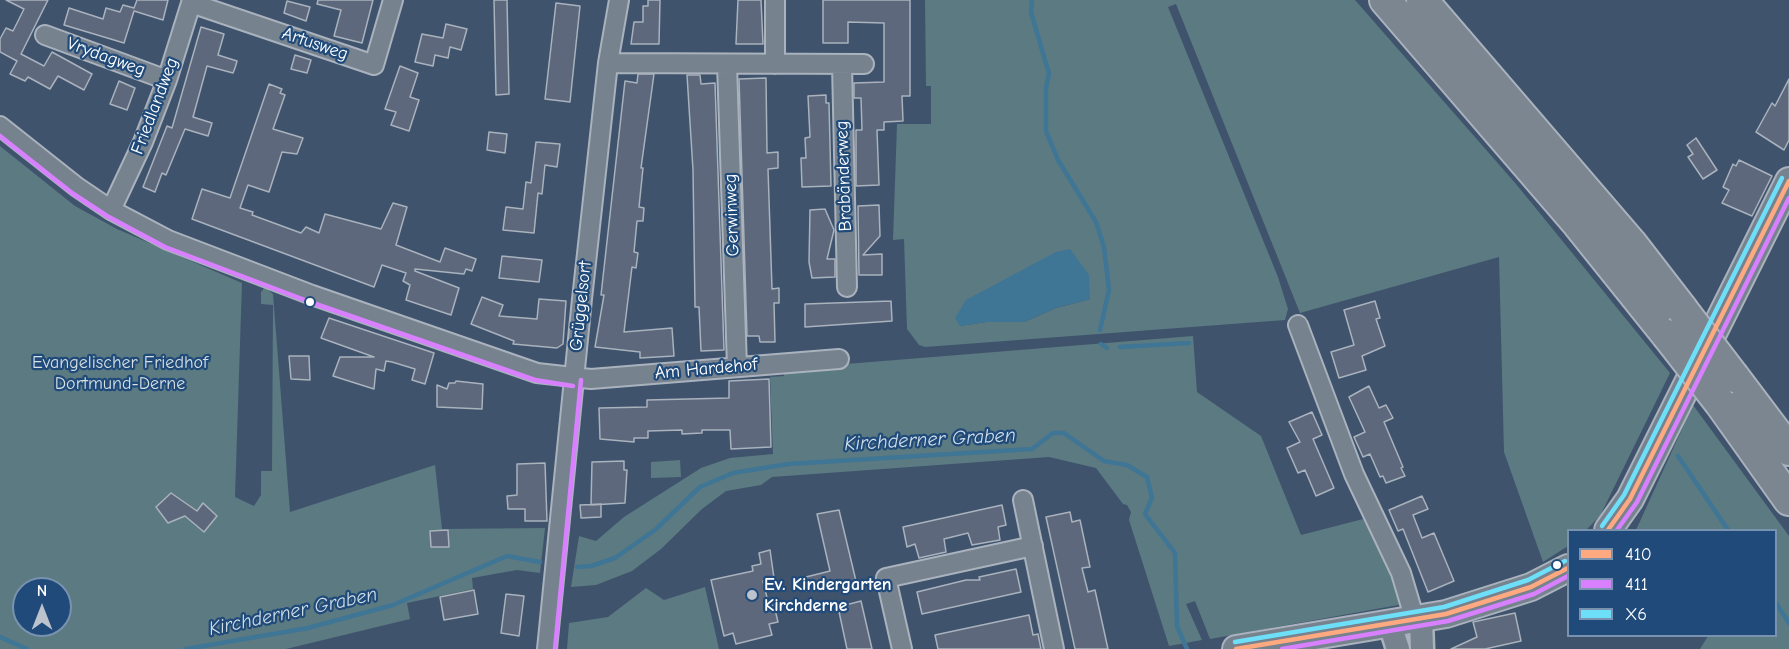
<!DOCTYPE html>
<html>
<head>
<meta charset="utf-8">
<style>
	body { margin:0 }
	#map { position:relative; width:1789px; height:649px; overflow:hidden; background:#3f536d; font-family:"Comic Neue",sans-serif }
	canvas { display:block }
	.legend { position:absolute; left:1567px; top:529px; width:210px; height:108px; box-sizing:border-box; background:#1f4a7a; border:2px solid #7992af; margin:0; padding:8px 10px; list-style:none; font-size:18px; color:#fff }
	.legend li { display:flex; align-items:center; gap:12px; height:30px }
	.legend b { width:30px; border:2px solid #7992af }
	.north { position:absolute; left:12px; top:577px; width:60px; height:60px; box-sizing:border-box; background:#1f4a7a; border:2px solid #7992af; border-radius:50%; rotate:0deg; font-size:16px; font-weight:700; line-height:24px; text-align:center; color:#fff }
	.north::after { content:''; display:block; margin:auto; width:21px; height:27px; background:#bcc3cc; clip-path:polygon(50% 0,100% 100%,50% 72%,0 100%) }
</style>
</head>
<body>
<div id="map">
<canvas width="1789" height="649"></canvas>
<ul class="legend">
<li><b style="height:8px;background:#ffa980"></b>410</li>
<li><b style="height:8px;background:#d880ff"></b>411</li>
<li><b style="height:8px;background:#6ddff8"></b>X6</li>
</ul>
<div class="north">N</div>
</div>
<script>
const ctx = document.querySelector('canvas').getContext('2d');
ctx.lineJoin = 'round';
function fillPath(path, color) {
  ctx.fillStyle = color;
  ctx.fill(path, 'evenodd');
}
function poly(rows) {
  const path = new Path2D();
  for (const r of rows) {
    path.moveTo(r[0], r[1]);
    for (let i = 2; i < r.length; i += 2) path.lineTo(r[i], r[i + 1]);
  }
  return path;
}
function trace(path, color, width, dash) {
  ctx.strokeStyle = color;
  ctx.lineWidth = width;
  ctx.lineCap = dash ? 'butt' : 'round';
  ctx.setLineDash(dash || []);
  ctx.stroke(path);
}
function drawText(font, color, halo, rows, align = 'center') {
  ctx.font = font + ' "Comic Neue",sans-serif';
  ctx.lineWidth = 4.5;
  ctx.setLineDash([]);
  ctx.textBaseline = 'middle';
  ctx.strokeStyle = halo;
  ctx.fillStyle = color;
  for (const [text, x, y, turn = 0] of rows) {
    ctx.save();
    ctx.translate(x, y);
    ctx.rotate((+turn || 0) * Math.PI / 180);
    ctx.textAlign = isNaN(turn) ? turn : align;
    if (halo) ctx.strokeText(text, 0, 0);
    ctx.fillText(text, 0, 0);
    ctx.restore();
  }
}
fillPath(poly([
	[925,0,1355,0,1516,184,1670,373,1600,516,1586,530,1568,530,1568,546,1543,562,1504,452,1499,257,1300,313,1176,4,1168,7,1278,277,1288,309,1285,320,925,347,919,345,907,329,904,239,893,240,897,124,931,124,931,86,926,86],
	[1090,299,1056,308,1024,322,986,322,960,326],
	[0,146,75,206,117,229,242,283,235,497,254,506,261,495,261,471,272,471,273,305,261,304,261,292,265,287,273,294,290,512,435,465,442,529,545,528,540,573,517,570,472,578,473,589,407,603,410,619,286,649,0,649],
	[24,589,60,589,60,625,24,625],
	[1193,336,1197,392,1261,436,1301,535,1367,518,1385,550,1404,604,1210,639,1195,601,1186,604,1202,640,1169,646,1129,520,1131,512,1127,505,1123,504,1096,468,1049,457,772,477,761,485,726,491,702,509,661,549,632,571,596,585,571,587,579,536,596,541,624,517,701,468,730,458,773,454,770,377,784,376,784,369],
	[1693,405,1789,536,1789,649,1700,649,1708,636,1776,636,1776,530,1636,530],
	[680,460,681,477,651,478,651,462],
	[705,587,719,649,567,649,569,623,608,617,646,588,664,600]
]), '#5c7a81');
fillPath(poly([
	[1070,249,1089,275,1090,299,1056,308,1024,322,986,322,960,326,955,318,966,300,1056,252]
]), '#3f7595');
trace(poly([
	[1032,0,1031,12,1049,74,1046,88,1046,131,1058,160,1096,222,1104,247,1109,290,1100,330],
	[1101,344,1107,348],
	[1120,347,1189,343],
	[1678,456,1728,530],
	[577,567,591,566,615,558,655,530,700,487,733,473,788,464,1032,449,1053,433,1064,433,1104,461,1127,465,1147,477,1152,498,1145,514,1175,553,1177,626,1187,649],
	[1776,603,1789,623],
	[0,637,27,649],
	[186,649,308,628,393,605,507,556,540,562]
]), '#3f7595', 4.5);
const building = poly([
	[6,0,48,0,21,54,44,66,52,52,92,74,84,90,58,76,50,89,28,77,25,81,10,74,17,61,0,52,0,39,6,28,13,31,24,9,6,0],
	[137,0,168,0,163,20,134,11,124,43,64,25,69,8,103,19,106,8,120,12,123,5,134,8,137,0],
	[318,0,373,0,362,43,334,36,341,10,317,4,318,0],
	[494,0,507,0,509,94,496,95,494,0],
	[648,0,660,0,659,44,631,44,634,22,643,22,643,6,648,6,648,0],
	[738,0,761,0,763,44,736,44,738,0],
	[823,0,910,0,910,96,902,96,903,121,884,122,884,130,877,130,879,185,856,186,856,130,862,130,861,98,854,98,854,83,884,82,884,23,848,22,848,43,823,43,823,0],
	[287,1,310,7,306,21,284,13,287,1],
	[556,3,580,6,570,102,545,99,556,3],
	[446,24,467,29,461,50,450,47,448,58,435,55,433,66,415,62,422,34,443,38,446,24],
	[201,27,224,34,218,55,237,61,235,68,233,73,207,66,193,117,212,123,208,136,185,129,166,175,162,173,155,192,143,187,167,126,172,128,201,27],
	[295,55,311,60,307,73,291,69,295,55],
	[400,66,418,73,410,97,419,100,409,131,391,125,396,112,385,109,400,66],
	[638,74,654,74,641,168,643,168,639,207,644,208,643,221,637,221,634,252,638,253,636,268,632,267,624,332,672,328,674,356,640,358,640,352,595,347,604,295,601,295,625,81,637,83,638,74],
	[687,75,700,75,701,84,715,83,724,350,701,351,699,307,695,307,693,170,687,75],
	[766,78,767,153,778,152,778,168,768,169,772,289,779,288,779,303,774,303,775,342,760,342,759,336,747,336,739,79,766,78],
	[1789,79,1789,140,1784,150,1756,132,1772,103,1775,106,1789,79],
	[119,81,135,88,127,110,110,104,119,81],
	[269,84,282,89,280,93,285,95,273,129,303,138,297,154,282,152,269,192,248,185,240,208,253,212,252,215,301,233,306,227,319,233,325,214,381,229,393,203,407,207,396,245,440,262,445,248,476,259,472,271,466,269,464,274,415,269,415,271,459,288,451,315,406,300,410,285,403,281,406,273,382,265,374,287,192,219,202,189,230,198,269,84],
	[826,95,826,103,829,103,831,186,802,187,801,158,806,158,805,138,810,137,808,96,826,95],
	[489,132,507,134,505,153,487,150,489,132],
	[1696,138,1717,170,1703,179,1688,157,1693,154,1687,145,1696,138],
	[536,142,560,144,557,167,545,165,542,194,538,193,534,233,503,230,506,207,523,209,526,182,531,183,536,142],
	[1739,160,1772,176,1752,216,1722,203,1729,190,1723,187,1733,164,1736,166,1739,160],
	[879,205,880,236,863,255,882,254,882,275,859,275,858,206,879,205],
	[825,209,834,230,827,259,835,259,835,277,812,278,809,262,810,210,825,209],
	[502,256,542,260,539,282,499,278,502,256],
	[482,297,503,305,499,316,537,319,539,299,566,301,563,344,557,348,513,344,514,341,471,324,482,297],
	[891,301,892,321,805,327,805,304,891,301],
	[1375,301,1380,318,1376,319,1385,346,1362,356,1366,370,1339,378,1331,352,1354,345,1344,310,1375,301],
	[329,318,434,353,425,384,412,380,415,369,392,362,386,361,384,371,376,369,374,389,333,376,340,357,374,357,321,338,329,318],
	[289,356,309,356,310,380,291,379,289,356],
	[769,379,771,447,731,449,730,430,702,430,702,433,682,434,682,430,648,431,648,438,634,438,634,442,600,439,599,408,647,407,647,400,729,398,729,381,769,379],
	[456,381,483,384,482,409,437,407,437,385,447,389,449,383,455,383,456,381],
	[1369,386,1379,408,1386,405,1393,418,1384,422,1403,467,1401,468,1405,476,1386,483,1383,476,1380,477,1370,454,1363,457,1354,437,1365,432,1349,397,1369,386],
	[1312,412,1322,435,1313,439,1334,488,1316,496,1305,470,1298,473,1287,448,1300,442,1289,422,1312,412],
	[624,461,624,470,627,470,625,503,591,505,592,462,624,461],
	[545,463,547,521,525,521,525,509,508,509,507,496,517,495,517,464,545,463],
	[171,493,197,511,203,503,217,516,204,532,185,516,168,523,156,507,171,493],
	[1422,496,1428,509,1413,515,1422,538,1434,533,1454,581,1428,592,1403,529,1398,531,1389,510,1422,496],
	[601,504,601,517,581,518,580,505,601,504],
	[1002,505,1006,525,998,527,1000,540,972,545,968,533,944,539,946,552,919,558,915,544,907,547,903,527,1002,505],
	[839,510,856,581,805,591,802,578,830,571,817,514,839,510],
	[1070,512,1072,522,1080,520,1090,567,1082,568,1088,592,1095,590,1108,649,1075,649,1046,517,1070,512],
	[448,530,449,547,431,547,430,531,448,530],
	[770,550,774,578,763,581,769,606,774,605,778,622,769,624,772,635,736,644,733,633,724,636,711,580,753,571,752,566,761,564,759,553,770,550],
	[1016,569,1021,592,922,614,917,592,966,580,980,580,979,577,1016,569],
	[474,590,478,614,444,620,440,597,474,590],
	[506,594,524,596,519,636,501,633,506,594],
	[861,601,872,649,847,649,838,607,861,601],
	[1515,613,1521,641,1485,649,1451,649,1477,637,1473,622,1515,613],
	[1029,615,1033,635,1038,634,1041,649,938,649,935,635,1029,615]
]);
fillPath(building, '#5d687c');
trace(building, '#a9b2bd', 1.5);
const minor = poly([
	[775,0,775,64],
	[191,3,374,65,393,0],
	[45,35,167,80],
	[608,63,864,64],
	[727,64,737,367],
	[842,64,847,287],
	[0,126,77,187,111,210,168,240,312,295,537,373,591,379,839,359],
	[111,210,143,142,167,80,192,0],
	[1298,325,1354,474,1401,573,1415,620],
	[1023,500,1054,649],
	[547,649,582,299,608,63,619,0],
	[902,649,886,578,1033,546]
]);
const tertiary = poly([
	[1421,619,1422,649],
	[1390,624,1398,649]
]);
const secondary = poly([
	[1608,530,1630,499,1789,181],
	[1236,649,1446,614,1531,587,1568,568]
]);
const trunk = poly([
	[1385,0,1578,224,1667,335],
	[1422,0,1631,243,1682,309],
	[1734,377,1789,450],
	[1720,403,1789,500]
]);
trace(minor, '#a9b2bd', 22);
trace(tertiary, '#a9b2bd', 27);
trace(secondary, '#a9b2bd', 30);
trace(trunk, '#a9b2bd', 34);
trace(minor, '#77828f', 18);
trace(tertiary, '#77828f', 22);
trace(secondary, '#77828f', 26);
trace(trunk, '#7c8690', 30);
const trunkBridge = poly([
	[1682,309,1734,377],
	[1667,335,1720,403]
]);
trace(trunkBridge, '#a9b2bd', 34, []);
trace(trunkBridge, '#7c8690', 30);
trace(poly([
	[1608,530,1630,499,1789,181],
	[1236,649,1446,614,1531,587,1568,568]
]), '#ffa980', 4.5);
trace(poly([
	[0,136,72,193,107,216,165,247,310,302,535,380,573,386],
	[1617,530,1637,502,1789,198],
	[555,649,581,380],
	[1282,649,1448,621,1534,594,1568,576]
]), '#d880ff', 4.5);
trace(poly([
	[1602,526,1624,495,1782,178],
	[1235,642,1444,607,1528,580,1565,561]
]), '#6ddff8', 4.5);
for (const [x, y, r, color] of [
	[310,302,5,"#fff"],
	[1557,565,5,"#fff"],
	[752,595,6,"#bcc3cc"]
]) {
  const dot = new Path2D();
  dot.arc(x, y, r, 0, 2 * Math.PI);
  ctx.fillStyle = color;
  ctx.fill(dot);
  trace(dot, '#1f4a7a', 2);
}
drawText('18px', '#fff', '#1f4a7a', [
	["Artusweg",315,44,19],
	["Vrydagweg",106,57,20],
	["Friedlandweg",155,106,-69],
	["Brabänderweg",844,176,-92],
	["Gerwinweg",732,215,-92],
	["Grüggelsort",581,306,-84],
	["Am Hardehof",706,369,-5]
]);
drawText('18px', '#d7dfe0', '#1f4a7a', [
	["Evangelischer Friedhof",120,363],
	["Dortmund-Derne",120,384]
]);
drawText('bold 18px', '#fff', '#1f4a7a', [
	["Ev. Kindergarten",764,585],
	["Kirchderne",764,606]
], 'left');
drawText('italic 20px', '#cfdde6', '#1f4a7a', [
	["Kirchderner Graben",930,440,-3],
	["Kirchderner Graben",293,612,-12]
]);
</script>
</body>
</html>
